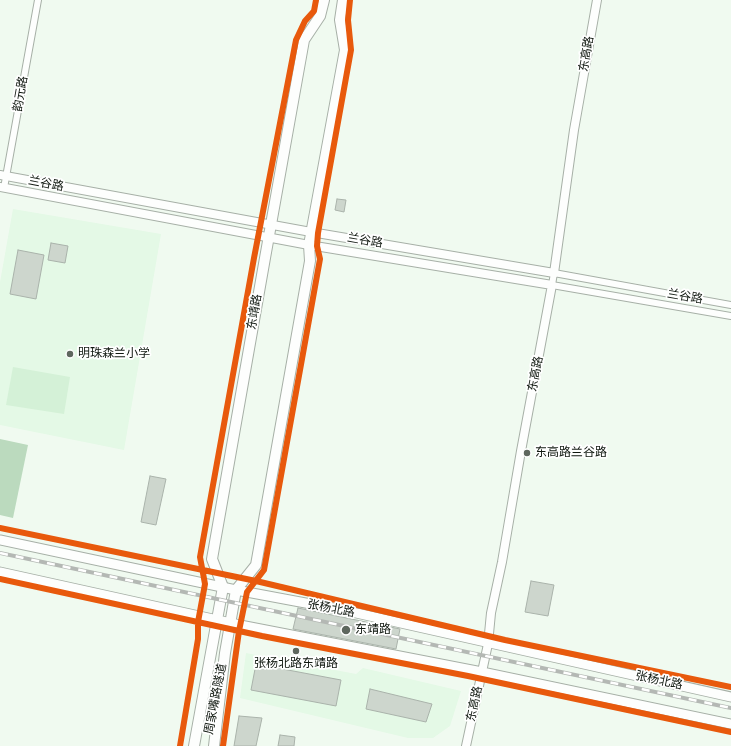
<!DOCTYPE html>
<html>
<head>
<meta charset="utf-8">
<style>
	body { margin:0 }
	canvas { display:block; background:#f0faf0 }
</style>
</head>
<body>
<canvas width="731" height="746"></canvas>
<script>
const ctx = document.querySelector('canvas').getContext('2d');
ctx.lineJoin = 'round';
function fillPath(path, color) {
  ctx.fillStyle = color;
  ctx.fill(path, 'evenodd');
}
function poly(rows) {
  const path = new Path2D();
  for (const r of rows) {
    path.moveTo(r[0], r[1]);
    for (let i = 2; i < r.length; i += 2) path.lineTo(r[i], r[i + 1]);
  }
  return path;
}
function trace(path, color, width, dash) {
  ctx.strokeStyle = color;
  ctx.lineWidth = width;
  ctx.lineCap = dash ? 'butt' : 'round';
  ctx.setLineDash(dash || []);
  ctx.stroke(path);
}
function drawText(font, color, halo, rows, align = 'center') {
  ctx.font = font + ' "DejaVu Sans","Noto Sans SC",sans-serif';
  ctx.lineWidth = 3.5;
  ctx.setLineDash([]);
  ctx.textBaseline = 'middle';
  ctx.strokeStyle = halo;
  ctx.fillStyle = color;
  for (const [text, x, y, turn = 0] of rows) {
    ctx.save();
    ctx.translate(x, y);
    ctx.rotate((+turn || 0) * Math.PI / 180);
    ctx.textAlign = isNaN(turn) ? turn : align;
    if (halo) ctx.strokeText(text, 0, 0);
    ctx.fillText(text, 0, 0);
    ctx.restore();
  }
}
fillPath(poly([
	[13,209,161,234,124,450,0,425,0,282],
	[246,653,356,674,363,668,461,691,450,726,433,738,408,738,240,698]
]), '#e4f9e6');
fillPath(poly([
	[13,367,70,377,64,414,6,405]
]), '#d4f1d7');
fillPath(poly([
	[0,439,28,445,13,518,0,515]
]), '#bbdabe');
const building = poly([
	[337,199,346,200,344,212,335,210,337,199],
	[51,243,68,246,65,263,48,260,51,243],
	[18,250,44,255,36,299,10,294,18,250],
	[150,476,166,479,156,525,141,522,150,476],
	[531,581,554,585,548,616,525,612,531,581],
	[298,608,400,629,396,649,293,629,298,608],
	[256,664,341,680,336,706,251,690,256,664],
	[370,689,432,704,426,722,366,709,370,689],
	[239,716,262,718,256,746,234,746,239,716],
	[280,735,295,737,294,746,278,746,280,735]
]);
fillPath(building, '#cdd6cd');
trace(building, '#aab3ab', 1);
const minor = poly([
	[4,188,38,0],
	[731,305,554,273,552,285,731,316]
]);
const tertiary = poly([
	[0,175,311,232,554,273,574,130,597,0],
	[0,187,309,245,552,285,521,451,502,562,491,613,488,644,466,746]
]);
const secondary = poly([
	[0,540,236,590,343,610,731,697],
	[0,572,240,625,482,672,731,724]
]);
const primary = poly([
	[194,746,223,587,212,559,265,258,304,40,320,16,324,0],
	[214,746,225,653,236,590,256,565,310,261,309,245,345,50,340,20,343,0]
]);
trace(minor, '#a7b0a7', 8);
trace(tertiary, '#a7b0a7', 10);
trace(secondary, '#a7b0a7', 11);
trace(primary, '#a7b0a7', 12);
trace(minor, '#fdfefd', 6);
trace(tertiary, '#fdfefd', 8);
trace(secondary, '#fdfefd', 9);
trace(primary, '#fdfefd', 10);
const rail = poly([
	[0,553,731,708]
]);
trace(rail, '#b4b8b4', 4);
trace(rail, '#fff', 2.5, [8]);
trace(poly([
	[0,528,256,581,505,640,731,687],
	[0,579,262,636,468,676,731,732],
	[180,746,198,639,198,622,205,584,200,557,254,258,296,40,305,21,314,11,316,0],
	[223,746,239,631,247,592,264,570,320,259,317,246,318,233,351,50,348,20,350,0]
]), '#e8590c', 6);
for (const [x, y, r, color] of [
	[70,354,4,"#5e675e"],
	[527,453,4,"#5e675e"],
	[346,630,5,"#5e675e"],
	[296,651,4,"#5e675e"]
]) {
  const dot = new Path2D();
  dot.arc(x, y, r, 0, 2 * Math.PI);
  ctx.fillStyle = color;
  ctx.fill(dot);
  trace(dot, '#fff', 1.5);
}
drawText('12px', '#101810', '#fff', [
	["东高路",587,54,-80],
	["韵元路",21,94,-80],
	["兰谷路",46,184,11],
	["兰谷路",365,241,10],
	["兰谷路",685,297,10],
	["东靖路",255,312,-80],
	["东高路",536,374,-79],
	["张杨北路",331,609,11],
	["张杨北路",659,681,12],
	["周家嘴路隧道",216,699,-79],
	["东高路",475,704,-78]
]);
drawText('12px', '#101810', '#fff', [
	["明珠森兰小学",78,354],
	["东高路兰谷路",535,453],
	["东靖路",355,630],
	["张杨北路东靖路",296,664,"center"]
], 'left');
</script>
</body>
</html>
